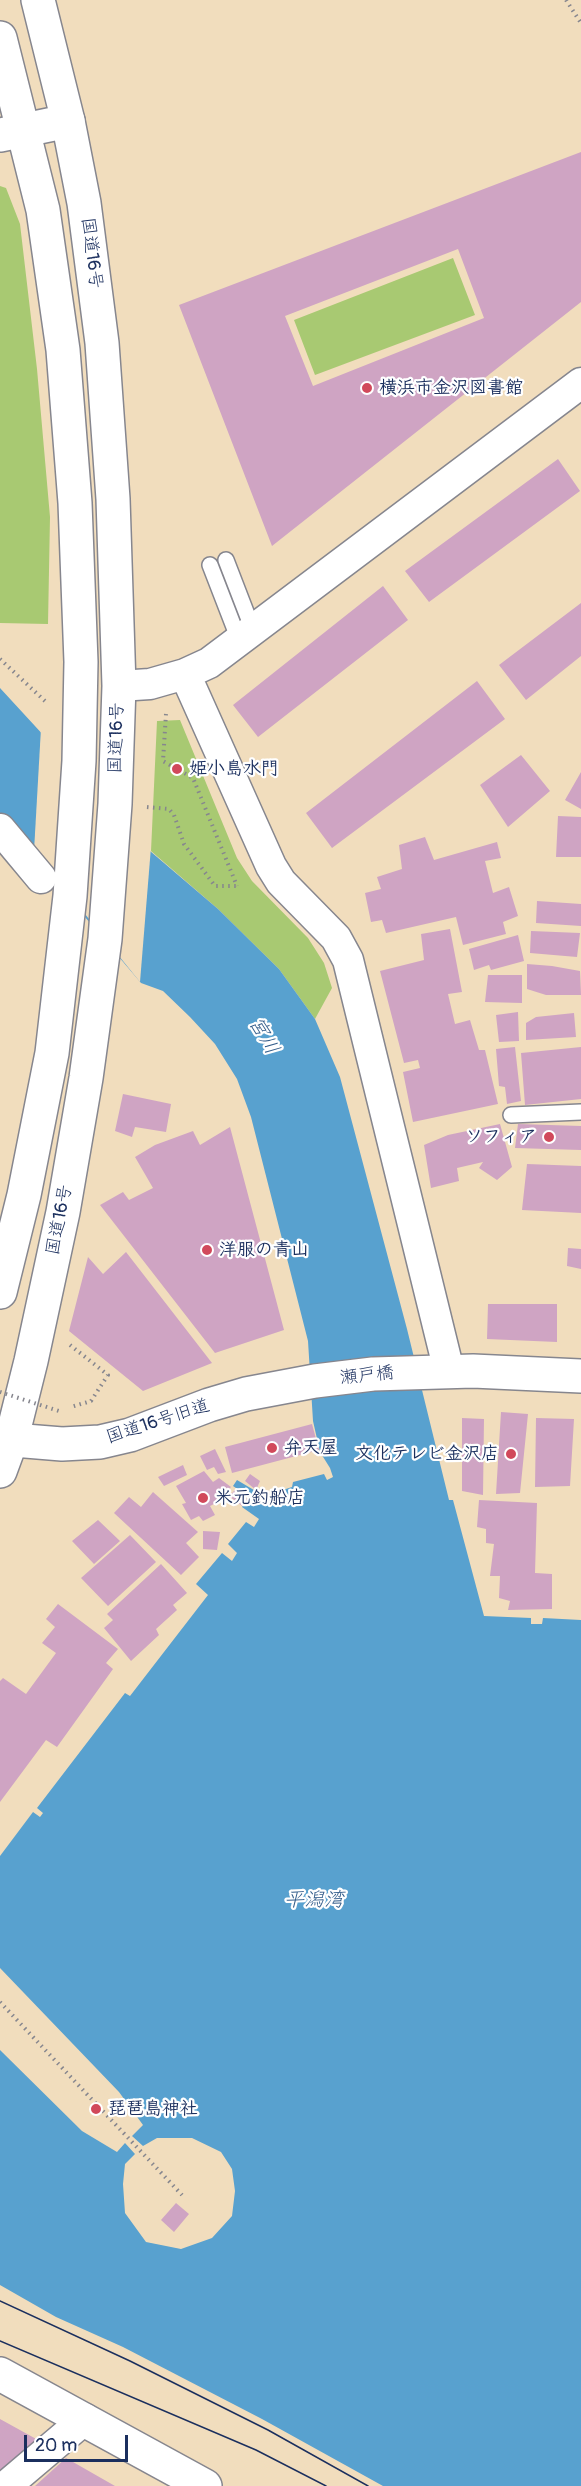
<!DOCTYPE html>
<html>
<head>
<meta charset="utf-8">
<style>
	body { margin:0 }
	#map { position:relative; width:581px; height:2486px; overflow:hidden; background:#f1ddbd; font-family:Pangolin,sans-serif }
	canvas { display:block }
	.scale { position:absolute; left:24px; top:2435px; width:104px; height:27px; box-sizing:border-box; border:3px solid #1b2f5e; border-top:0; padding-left:8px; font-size:18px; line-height:21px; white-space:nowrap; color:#1b2f5e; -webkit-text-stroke:4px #fff; paint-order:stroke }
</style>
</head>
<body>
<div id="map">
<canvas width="581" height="2486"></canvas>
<div class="scale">20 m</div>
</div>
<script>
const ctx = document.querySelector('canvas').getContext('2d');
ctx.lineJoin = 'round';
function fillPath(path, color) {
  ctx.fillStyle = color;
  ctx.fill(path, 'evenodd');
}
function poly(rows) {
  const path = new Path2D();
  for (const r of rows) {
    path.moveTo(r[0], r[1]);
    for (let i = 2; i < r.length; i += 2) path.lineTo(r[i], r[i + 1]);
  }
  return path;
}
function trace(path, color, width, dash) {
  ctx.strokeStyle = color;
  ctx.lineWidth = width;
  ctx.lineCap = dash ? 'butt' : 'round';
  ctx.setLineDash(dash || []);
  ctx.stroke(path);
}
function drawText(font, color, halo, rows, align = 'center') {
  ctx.font = font + ' Pangolin,"Klee One",sans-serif';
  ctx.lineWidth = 4.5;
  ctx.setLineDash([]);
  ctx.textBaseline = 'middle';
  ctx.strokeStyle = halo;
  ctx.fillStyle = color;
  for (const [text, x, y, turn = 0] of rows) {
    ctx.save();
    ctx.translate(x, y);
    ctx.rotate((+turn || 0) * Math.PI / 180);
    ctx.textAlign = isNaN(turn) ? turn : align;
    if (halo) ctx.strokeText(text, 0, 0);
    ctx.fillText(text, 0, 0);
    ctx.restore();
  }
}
fillPath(poly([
	[0,186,6,188,20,224,37,369,50,517,48,624,0,623],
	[453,258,475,315,315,375,294,320],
	[180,720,237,858,252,881,308,938,324,963,332,988,315,1019,279,969,218,909,151,851,157,721]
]), '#a8c972');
fillPath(poly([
	[0,688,150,851,218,909,279,969,315,1019,340,1077,407,1329,449,1500,453,1500,484,1616,531,1618,531,1624,542,1624,543,1618,581,1620,581,2486,383,2486,262,2419,123,2347,56,2317,0,2285,0,2050,82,2131,117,2152,125,2143,135,2154,125,2164,123,2184,125,2213,146,2242,181,2249,212,2238,232,2216,235,2191,232,2169,221,2152,192,2138,157,2138,143,2146,132,2136,143,2125,119,2092,0,1968,0,1856,33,1812,40,1817,43,1813,37,1808,125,1693,130,1696,208,1595,196,1584,222,1553,232,1561,237,1553,228,1544,246,1522,254,1527,259,1519,242,1507,249,1497,233,1486,237,1480,264,1496,292,1487,293,1482,324,1474,327,1480,333,1477,330,1468,320,1452,313,1421,308,1341,251,1117,237,1079,215,1044,190,1017,163,991,141,983,0,817]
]), '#58a1cf');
fillPath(poly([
	[41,728,151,847,140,982,34,851]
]), '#f1ddbd');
fillPath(poly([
	[581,152,581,302,272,546,179,305],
	[458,249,484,318,313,386,285,316],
	[558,459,580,491,429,602,405,571],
	[383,586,408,620,258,737,233,705],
	[581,603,581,656,526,700,499,665],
	[477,681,505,719,332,848,306,813],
	[521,755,550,791,508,827,480,785],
	[581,772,581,809,565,800],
	[558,816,581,817,581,857,556,857],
	[425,837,434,860,497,842,501,858,485,861,493,893,509,887,518,916,503,922,506,934,463,945,456,917,386,933,382,920,371,922,365,893,381,889,377,877,402,869,399,845],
	[537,901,581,904,581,926,536,923],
	[450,929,462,992,448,994,455,1024,470,1020,479,1050,485,1050,498,1104,413,1122,403,1072,420,1068,418,1060,404,1063,380,971,424,960,421,934],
	[531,931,580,933,577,957,530,953],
	[518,935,524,961,491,970,489,965,474,970,469,949],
	[527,964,552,966,580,971,581,995,546,995,527,989],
	[488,975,522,975,522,1003,485,1002],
	[518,1012,519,1041,499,1042,496,1015],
	[574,1013,576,1037,526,1040,526,1023,536,1017],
	[515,1047,521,1101,507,1104,505,1087,499,1086,496,1049],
	[581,1047,581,1099,525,1105,521,1053],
	[123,1094,171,1104,166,1132,135,1127,132,1137,115,1131],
	[500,1124,512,1167,497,1180,479,1168,483,1162,457,1168,459,1181,431,1188,424,1145,448,1135],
	[518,1124,581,1126,581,1150,515,1148],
	[230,1127,284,1330,215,1353,100,1205,123,1192,129,1200,153,1188,135,1157,155,1145,193,1131,200,1145],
	[527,1164,581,1166,581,1213,522,1210],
	[568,1248,581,1249,581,1269,567,1266],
	[126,1252,212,1363,143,1391,69,1331,88,1257,103,1274],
	[488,1304,557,1304,557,1342,487,1339],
	[501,1412,528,1414,520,1493,496,1494],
	[462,1418,484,1419,483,1495,462,1491],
	[536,1418,574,1419,570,1486,535,1487],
	[312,1424,319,1450,232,1473,225,1447],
	[215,1449,226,1472,218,1474,214,1467,207,1470,200,1456],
	[183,1465,187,1475,164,1486,158,1477],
	[204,1471,213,1482,219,1478,231,1487,222,1496,224,1499,210,1506,215,1515,203,1521,199,1516,191,1520,182,1504,186,1503,176,1486],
	[250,1474,260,1481,256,1490,245,1481],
	[235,1490,247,1499,242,1506,229,1496],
	[153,1492,198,1532,186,1543,199,1557,181,1575,114,1513,129,1497,141,1507],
	[479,1500,537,1503,535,1573,552,1574,552,1609,508,1610,510,1601,499,1598,500,1576,490,1576,494,1544,486,1543,486,1529,477,1527],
	[98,1520,120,1541,94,1564,72,1541],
	[203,1531,220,1532,217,1550,203,1549],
	[130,1535,156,1562,108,1606,81,1578],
	[161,1564,187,1593,173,1605,177,1610,156,1629,159,1635,131,1661,104,1628,113,1620,107,1614],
	[58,1604,118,1649,106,1663,113,1669,57,1747,46,1740,0,1802,0,1681,3,1678,26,1694,56,1653,42,1643,55,1627,46,1619],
	[176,2203,189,2214,174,2232,161,2220],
	[0,2419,38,2440,0,2472],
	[66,2458,115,2486,35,2486]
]), '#cfa4c3');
const lane = poly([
	[226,560,253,630],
	[210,565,239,640],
	[511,1115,581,1112]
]);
const street = poly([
	[185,674,271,866,281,882,336,938,348,960,449,1371],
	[119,686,150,684,185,674,209,663,581,383],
	[0,829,41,878],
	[6,2486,85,2419]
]);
const secondary = poly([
	[0,135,68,121],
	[0,1439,62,1444,100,1442,130,1435,209,1405,246,1394,315,1381,373,1374,473,1371,581,1376],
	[0,2374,205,2486]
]);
const highway = poly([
	[0,38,43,210,63,350,75,503,81,662,79,761,70,896,52,1053,24,1195,0,1292],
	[0,1471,11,1441,31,1361,63,1212,86,1078,105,939,115,804,119,686,113,499,102,343,84,203,68,121,38,0]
]);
trace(lane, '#86868e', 18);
trace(street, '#86868e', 33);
trace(secondary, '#86868e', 36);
trace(highway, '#86868e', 36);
trace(poly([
	[566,0,581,23],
	[0,659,46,702],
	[166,714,163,761,193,778,237,886],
	[147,807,169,809,174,815,184,844,215,886,238,886],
	[70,1345,108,1375,91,1401,71,1407],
	[0,2002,182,2195]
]), '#86868e', 4, [1.5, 4.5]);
trace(lane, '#fff', 15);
trace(street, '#fff', 30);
trace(secondary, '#fff', 33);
trace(highway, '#fff', 33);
trace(poly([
	[0,2301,130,2361,268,2430,368,2486],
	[0,2341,256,2450,326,2486]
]), '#1b2f5e', 1.5);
trace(poly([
	[0,1392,59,1411]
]), '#86868e', 4, [1.5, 4.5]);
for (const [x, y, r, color] of [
	[367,388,6,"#d1495b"],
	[177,769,6,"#d1495b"],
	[549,1137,6,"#d1495b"],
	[207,1250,6,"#d1495b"],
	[272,1448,6,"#d1495b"],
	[511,1454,6,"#d1495b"],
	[203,1498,6,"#d1495b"],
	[96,2109,6,"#d1495b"]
]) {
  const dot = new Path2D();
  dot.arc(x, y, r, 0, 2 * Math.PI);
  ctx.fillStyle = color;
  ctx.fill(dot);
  trace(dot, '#fff', 2);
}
drawText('18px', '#1b2f5e', '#fff', [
	["国道16号",91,253,83],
	["国道16号",117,738,-88],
	["国道16号",60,1220,-79],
	["瀬戸橋",367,1376,-6],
	["国道16号旧道",158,1422,-18]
]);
drawText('bold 18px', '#1b2f5e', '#fff', [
	["横浜市金沢図書館",379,388],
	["姫小島水門",189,769],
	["ソフィア",537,1137,"right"],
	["洋服の青山",219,1250],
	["弁天屋",284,1448],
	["文化テレビ金沢店",499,1454,"right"],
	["米元釣船店",215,1498],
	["琵琶島神社",108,2109]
], 'left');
drawText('italic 20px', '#335d8b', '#fff', [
	["宮川",263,1036,60],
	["平潟湾",314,1901]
]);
</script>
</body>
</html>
